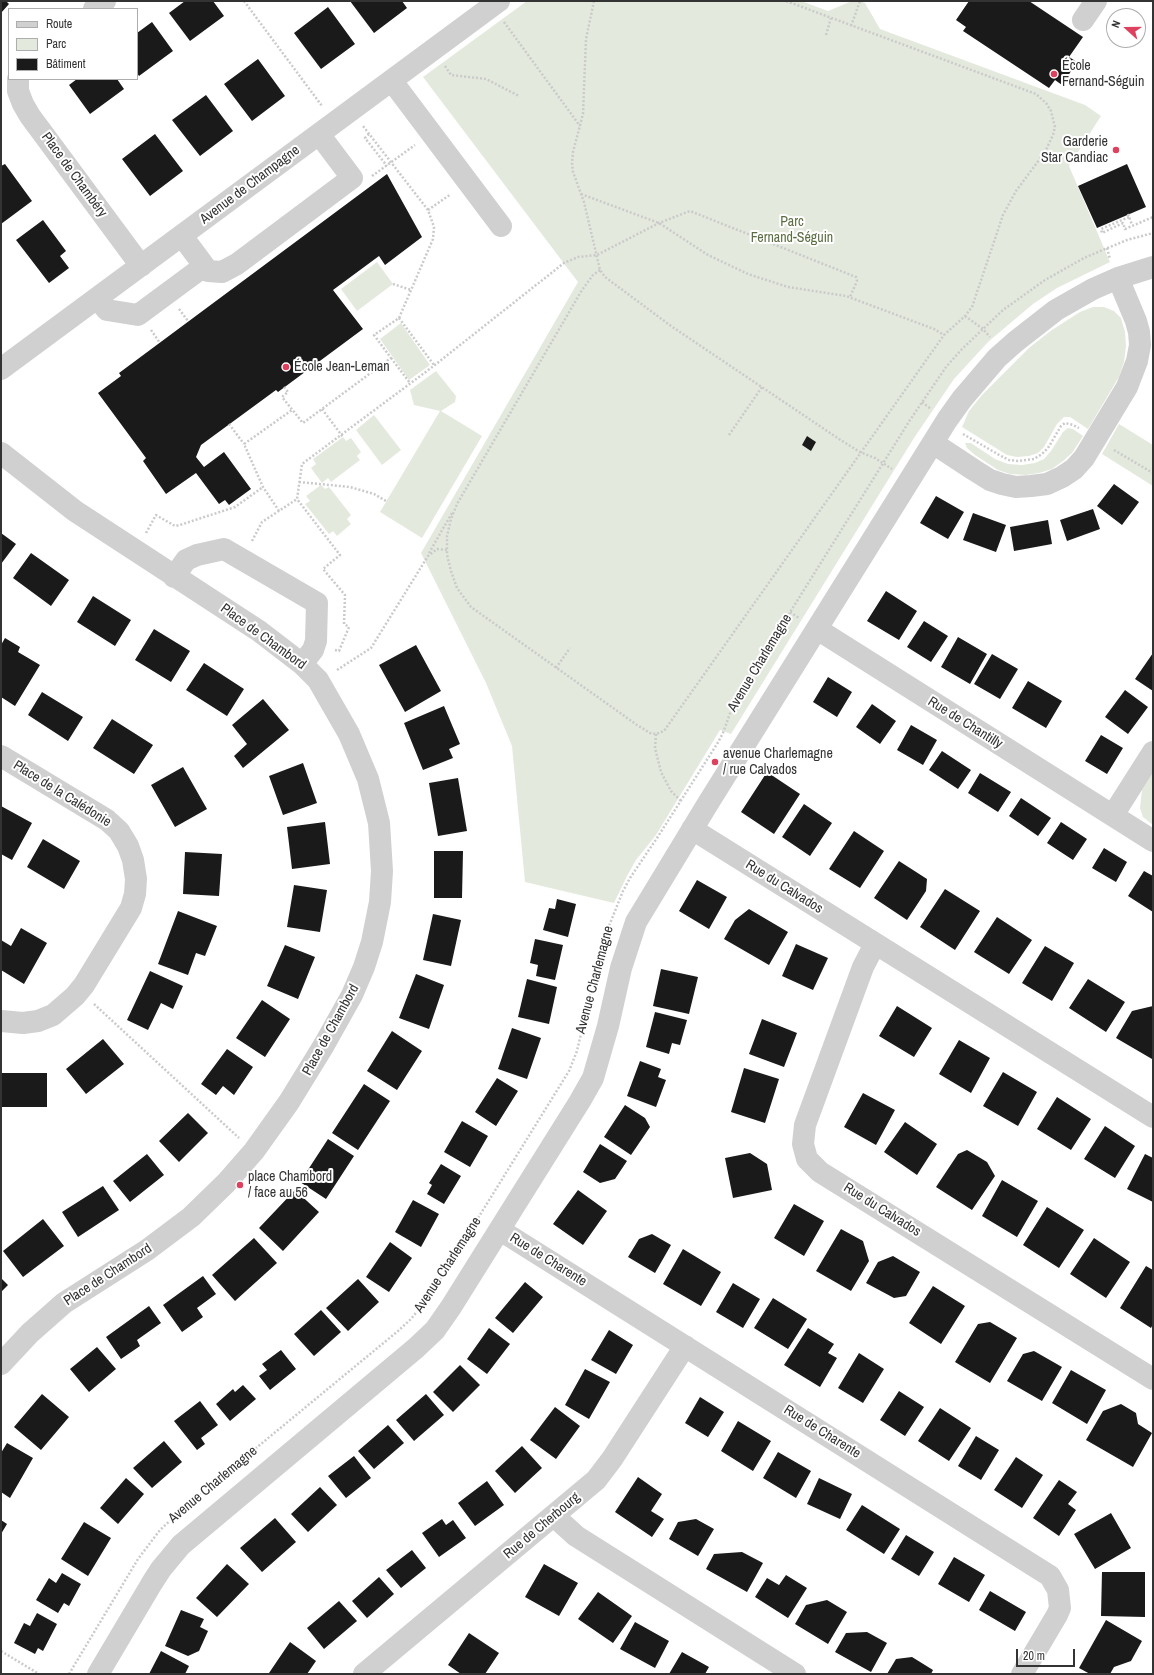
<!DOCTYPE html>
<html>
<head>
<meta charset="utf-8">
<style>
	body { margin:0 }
	#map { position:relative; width:1154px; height:1675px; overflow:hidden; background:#fff; font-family:"Archivo Narrow",sans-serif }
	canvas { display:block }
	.frame { position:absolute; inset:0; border:2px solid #333; pointer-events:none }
	.legend { position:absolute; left:8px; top:8px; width:130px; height:72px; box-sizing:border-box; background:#fff; border:1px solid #adadad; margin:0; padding:5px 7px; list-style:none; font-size:12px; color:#333 }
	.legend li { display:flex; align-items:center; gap:8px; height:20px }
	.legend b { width:20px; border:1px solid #adadad }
	.north { position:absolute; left:1106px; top:8px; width:40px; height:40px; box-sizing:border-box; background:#fff; border:1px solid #adadad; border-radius:50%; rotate:291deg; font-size:11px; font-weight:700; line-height:16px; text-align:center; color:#333 }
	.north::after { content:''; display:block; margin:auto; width:14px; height:18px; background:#de415d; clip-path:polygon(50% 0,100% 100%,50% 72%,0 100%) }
	.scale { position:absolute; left:1016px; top:1649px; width:59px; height:18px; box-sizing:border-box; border:2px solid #333; border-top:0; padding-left:5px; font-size:12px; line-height:14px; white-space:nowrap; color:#333; -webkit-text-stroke:3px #fff; paint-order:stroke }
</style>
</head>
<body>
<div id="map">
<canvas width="1154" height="1675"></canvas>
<div class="frame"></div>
<ul class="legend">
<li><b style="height:5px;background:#d0d0d0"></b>Route</li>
<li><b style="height:11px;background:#e4e9dd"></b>Parc</li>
<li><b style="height:11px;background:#1a1a1a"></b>Bâtiment</li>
</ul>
<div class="north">N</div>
<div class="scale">20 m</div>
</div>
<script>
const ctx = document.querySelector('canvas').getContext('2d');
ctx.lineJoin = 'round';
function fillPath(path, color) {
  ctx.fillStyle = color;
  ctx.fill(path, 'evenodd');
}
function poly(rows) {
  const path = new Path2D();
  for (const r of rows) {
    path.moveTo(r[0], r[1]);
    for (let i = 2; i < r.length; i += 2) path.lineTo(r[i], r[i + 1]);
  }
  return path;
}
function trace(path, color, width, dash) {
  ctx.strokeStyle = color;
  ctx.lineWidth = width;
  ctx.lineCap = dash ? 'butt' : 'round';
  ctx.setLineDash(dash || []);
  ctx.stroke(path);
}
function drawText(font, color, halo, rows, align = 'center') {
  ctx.font = font + ' "Archivo Narrow",sans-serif';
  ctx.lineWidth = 4;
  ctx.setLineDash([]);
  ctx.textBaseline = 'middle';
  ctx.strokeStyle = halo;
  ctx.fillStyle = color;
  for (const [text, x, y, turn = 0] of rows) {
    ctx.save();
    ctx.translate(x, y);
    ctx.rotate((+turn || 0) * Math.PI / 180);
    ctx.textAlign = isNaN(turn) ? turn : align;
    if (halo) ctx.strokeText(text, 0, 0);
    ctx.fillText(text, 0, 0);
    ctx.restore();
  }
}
fillPath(poly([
	[527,1,801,1,828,11,852,1,860,1,865,3,880,29,1085,105,1101,116,1069,166,1110,262,1057,288,1033,304,988,342,954,379,914,438,731,734,720,730,656,835,636,860,627,876,614,903,525,882,512,746,486,683,421,553,578,282,423,77],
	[377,262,393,284,357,311,341,289],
	[1093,307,1104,307,1114,311,1121,318,1125,332,1126,346,1124,362,1119,377,1088,429,1070,417,1064,417,1057,424,1044,447,1038,453,1029,456,1017,457,1007,455,962,427,969,411,982,395,1030,347,1052,330,1080,312],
	[401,323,430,365,409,380,380,339],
	[436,371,456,396,455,402,441,411,482,436,422,538,380,512,440,411,414,405,410,390],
	[374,415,401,450,382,465,356,430],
	[1119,424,1153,445,1153,486,1102,454],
	[1068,428,1073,429,1083,436,1072,453,1063,461,1052,469,1039,473,1026,475,1010,474,998,470,975,455,967,448,965,443,971,443,995,459,1008,464,1022,465,1035,463,1044,459,1051,451,1063,432],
	[343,437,346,441,351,438,361,452,357,456,360,460,331,482,328,478,322,483,311,468,316,464,313,459],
	[321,485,325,489,329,487,351,515,347,519,351,524,337,536,333,531,329,534,305,504,310,501,306,496],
	[1153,772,1153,825,1143,817,1140,808,1142,790]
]), '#e4e9dd');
fillPath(poly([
	[1,1,6,1,9,4,1,13],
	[185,1,213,1,224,16,190,41,169,13],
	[350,1,402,1,407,8,374,33],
	[969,1,1029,1,1083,37,1069,57,1077,62,1062,85,1055,80,1049,88,963,31,966,27,956,20],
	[328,7,355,44,321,69,294,33],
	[152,22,173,51,139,76,137,73,137,33],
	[258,59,285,96,252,121,224,84],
	[77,79,117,79,124,89,90,114,69,85],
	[206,95,233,131,200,156,172,120],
	[155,134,183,171,150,196,122,159],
	[5,164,32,201,1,224,1,166],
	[1127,164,1146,207,1097,228,1078,186],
	[387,174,422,237,385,265,379,256,333,290,363,329,278,392,276,390,201,445,196,457,204,467,224,452,251,489,229,505,225,500,219,504,196,473,166,494,143,461,146,458,98,393,121,376,119,373],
	[43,220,66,251,60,256,69,268,49,283,16,240],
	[807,436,816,442,811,451,802,445],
	[1114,484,1139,502,1122,525,1097,506],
	[936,496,964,512,948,539,920,523],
	[1093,509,1100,529,1067,541,1060,520],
	[973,513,1006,525,996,552,963,540],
	[1048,520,1052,544,1014,551,1010,527],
	[1,533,16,544,1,564],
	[31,553,69,580,51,606,13,578],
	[886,591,917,611,899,640,867,621],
	[93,596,131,620,115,646,77,622],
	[924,621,948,636,931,662,907,647],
	[154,629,190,651,171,682,135,660],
	[958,637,987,654,970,684,941,667],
	[5,638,20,647,18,652,40,665,15,706,1,697,1,645],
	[416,645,441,691,405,712,379,665],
	[1153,653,1153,691,1135,679],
	[992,654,1018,669,1000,699,974,684],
	[204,663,244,689,227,716,186,690],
	[828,677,852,692,837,717,813,702],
	[1028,681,1062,701,1046,728,1012,708],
	[1125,690,1148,707,1128,734,1105,717],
	[42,692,83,717,68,741,28,715],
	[263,699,289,730,243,768,234,756,247,744,232,725],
	[872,704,896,721,880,744,856,727],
	[444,706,460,744,449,749,453,758,423,770,404,723],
	[112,719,153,745,134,774,93,748],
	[911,725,937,740,923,765,897,750],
	[1101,735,1123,748,1107,774,1085,761],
	[942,751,971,770,958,789,929,770],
	[303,763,317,803,283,815,269,776],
	[183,767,207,809,175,827,151,785],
	[767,772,800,794,774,834,741,812],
	[980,773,1011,792,998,812,968,793],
	[458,778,467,831,438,836,429,783],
	[1021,798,1051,818,1038,836,1009,816],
	[804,804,832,823,810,856,782,837],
	[1,806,32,823,12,860,1,854],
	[325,822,330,864,292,869,287,827],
	[1061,822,1087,839,1073,860,1047,843],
	[854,831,884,851,860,888,829,869],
	[43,839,80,861,64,889,27,867],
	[1104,848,1127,862,1116,882,1092,868],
	[434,851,463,851,462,898,434,898],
	[185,852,222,854,219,896,183,894],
	[899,861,927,879,926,891,907,920,874,898],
	[1144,871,1153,876,1153,912,1128,896],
	[697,880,727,897,709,929,679,911],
	[294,885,327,890,320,932,287,927],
	[945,889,980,911,955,950,920,927],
	[557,899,576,904,568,937,543,930,549,908,555,909],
	[749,909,788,932,769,965,724,939,735,920],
	[178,911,217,926,205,956,196,953,188,975,158,964],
	[433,914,461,920,451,966,423,960],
	[997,917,1032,940,1009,974,974,952],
	[21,928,47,943,24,984,1,970,1,940,11,946],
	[535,939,563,945,555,980,536,976,538,965,530,963],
	[796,944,828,958,813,990,782,976],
	[285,945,315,957,298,999,267,986],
	[1045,946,1074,963,1052,1001,1022,983],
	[661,969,698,977,689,1014,653,1006],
	[150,971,183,986,173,1009,161,1003,148,1030,127,1020],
	[416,974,444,985,429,1029,399,1018],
	[527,979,557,987,549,1024,518,1017],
	[1088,979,1125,1002,1106,1032,1069,1008],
	[262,1000,290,1019,265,1057,236,1038],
	[897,1006,932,1028,914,1057,879,1036],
	[1153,1006,1153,1058,1152,1059,1116,1038,1132,1011],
	[655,1012,687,1020,680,1045,672,1043,669,1054,646,1047],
	[762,1019,797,1033,784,1067,749,1054],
	[512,1028,541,1038,527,1079,498,1069],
	[392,1031,422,1051,397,1090,367,1071],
	[103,1039,124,1064,86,1094,66,1069],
	[959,1040,990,1058,971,1093,939,1074],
	[227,1049,253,1067,234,1095,223,1086,216,1095,201,1084],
	[640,1061,661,1069,658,1077,666,1080,656,1107,627,1096],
	[744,1068,779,1079,765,1123,731,1112],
	[1003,1072,1037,1092,1018,1126,983,1106],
	[1,1073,47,1073,47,1107,1,1107],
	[497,1078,518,1091,496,1126,475,1112],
	[364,1084,390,1101,358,1150,332,1133],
	[863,1093,895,1110,876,1145,844,1127],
	[1057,1097,1091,1119,1071,1150,1037,1129],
	[625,1105,645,1118,650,1127,631,1155,604,1137],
	[188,1113,208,1133,179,1162,159,1141],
	[462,1121,488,1136,470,1167,444,1152],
	[905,1122,937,1144,917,1175,884,1152],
	[1105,1126,1135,1146,1115,1178,1084,1159],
	[328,1139,354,1156,326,1199,300,1182],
	[600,1144,627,1161,615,1179,600,1183,583,1172],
	[967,1150,987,1162,995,1176,972,1210,936,1187,958,1154],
	[750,1153,767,1164,772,1190,733,1198,725,1158],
	[147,1154,164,1175,130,1202,113,1181],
	[1145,1154,1153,1158,1153,1202,1127,1189],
	[441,1164,461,1176,444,1204,427,1194,432,1185,429,1183],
	[1002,1180,1038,1201,1017,1237,982,1216],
	[103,1186,119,1210,78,1237,62,1212],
	[295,1190,319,1212,283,1251,259,1228],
	[578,1190,607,1211,583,1245,553,1224],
	[413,1200,439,1214,421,1247,395,1232],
	[794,1204,824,1221,804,1256,774,1238],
	[1047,1207,1084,1230,1059,1268,1023,1245],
	[43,1219,64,1246,23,1277,3,1251],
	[841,1229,863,1241,869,1261,851,1291,816,1271],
	[652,1234,671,1245,655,1273,628,1257,639,1239],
	[254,1238,277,1263,235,1301,212,1275],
	[1094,1238,1130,1262,1106,1298,1070,1274],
	[390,1242,412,1258,389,1292,366,1277],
	[683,1249,721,1272,701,1306,663,1284],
	[893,1256,920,1272,906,1296,894,1298,866,1283,878,1262],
	[1146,1266,1153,1270,1153,1324,1151,1328,1120,1308],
	[203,1276,216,1294,197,1308,203,1317,182,1332,163,1305],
	[1,1278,8,1285,1,1292],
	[358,1279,379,1302,348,1331,326,1308],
	[525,1282,543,1297,513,1333,495,1318],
	[733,1283,760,1299,743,1328,716,1312],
	[933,1286,965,1306,941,1344,909,1323],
	[773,1298,807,1319,788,1349,754,1328],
	[149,1306,161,1323,137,1340,140,1346,121,1359,106,1337],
	[321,1310,341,1332,314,1356,294,1334],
	[990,1322,1017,1338,990,1383,955,1362,978,1324],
	[489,1328,510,1344,487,1374,467,1359],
	[808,1328,834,1344,828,1353,837,1358,820,1387,784,1365],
	[609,1330,633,1345,616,1374,591,1360],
	[97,1347,116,1369,89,1392,70,1369],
	[281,1350,296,1369,270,1390,259,1376,267,1370,262,1364],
	[1034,1351,1062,1367,1042,1401,1007,1381,1023,1354],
	[859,1353,884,1369,863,1403,838,1388],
	[460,1365,480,1385,453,1412,433,1392],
	[585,1369,610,1382,589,1419,565,1405],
	[1071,1370,1106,1390,1087,1424,1052,1403],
	[243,1385,256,1399,230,1421,216,1404,233,1389,235,1392],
	[899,1391,924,1407,905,1436,880,1420],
	[42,1394,69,1417,41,1450,14,1427],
	[426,1394,444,1415,414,1441,396,1420],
	[700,1397,724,1412,708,1437,685,1423],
	[200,1401,218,1425,201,1438,205,1444,197,1450,174,1421],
	[1121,1404,1136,1413,1138,1424,1152,1433,1133,1467,1086,1440,1103,1411],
	[555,1407,580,1426,556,1459,530,1440],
	[940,1408,971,1428,949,1461,918,1441],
	[738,1421,771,1441,753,1471,721,1451],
	[388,1425,404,1443,374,1469,358,1451],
	[976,1436,999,1450,981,1480,958,1466],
	[164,1441,182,1462,152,1488,133,1468],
	[7,1443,33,1458,10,1498,1,1492,1,1453],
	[522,1446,542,1468,515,1493,495,1471],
	[778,1452,811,1471,796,1498,763,1478],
	[354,1456,371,1478,346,1498,328,1476],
	[1016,1457,1043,1475,1022,1508,994,1490],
	[638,1477,662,1494,651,1511,664,1519,652,1537,615,1512],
	[126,1478,144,1494,118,1524,100,1508],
	[819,1478,852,1494,840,1519,807,1504],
	[1059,1480,1077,1492,1068,1504,1076,1510,1059,1536,1033,1518],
	[487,1481,504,1505,475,1526,458,1503],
	[320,1487,337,1505,308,1532,291,1514],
	[862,1505,900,1529,884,1554,846,1530],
	[1111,1513,1131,1548,1095,1569,1074,1534],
	[275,1518,296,1542,262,1572,240,1548],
	[442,1519,446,1525,453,1520,466,1538,439,1557,422,1533],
	[696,1519,714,1529,698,1556,669,1539,678,1522],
	[1,1520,7,1524,1,1534],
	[84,1522,111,1538,88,1576,61,1559],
	[906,1535,934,1552,919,1576,891,1559],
	[412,1550,426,1568,401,1588,386,1570],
	[742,1552,763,1563,747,1592,706,1569,714,1554],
	[954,1557,985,1575,969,1602,938,1584],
	[227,1564,249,1584,217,1617,196,1598],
	[544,1564,578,1583,559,1616,525,1597],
	[1102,1572,1145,1572,1145,1617,1101,1616],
	[62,1573,81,1584,69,1606,64,1603,58,1613,36,1600,49,1578,56,1583],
	[786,1575,807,1588,788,1618,755,1597,767,1578,779,1585],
	[379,1577,394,1594,367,1618,352,1601],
	[990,1591,1026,1612,1015,1631,979,1610],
	[598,1592,632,1616,613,1643,578,1619],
	[827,1600,847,1612,828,1644,795,1624,806,1605],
	[339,1601,357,1621,324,1649,307,1628],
	[181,1610,204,1619,200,1627,208,1631,199,1651,188,1656,165,1646],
	[37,1613,57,1624,43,1651,38,1648,35,1654,14,1643,24,1623,30,1626],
	[1106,1620,1142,1641,1131,1661,1114,1667,1110,1674,1090,1674,1079,1668],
	[635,1622,669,1641,655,1668,620,1649],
	[867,1632,887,1643,871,1672,835,1652,846,1633],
	[469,1633,499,1653,485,1674,461,1674,448,1665],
	[290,1642,316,1661,307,1674,271,1674,269,1673],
	[161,1651,189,1666,185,1674,149,1674],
	[682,1652,709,1667,705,1674,669,1674],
	[912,1657,933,1670,931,1674,887,1674,896,1659]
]), '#1a1a1a');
trace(poly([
	[244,1,322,106],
	[594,1,586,39,583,114,573,152,572,163,573,172,584,202,600,270,605,277,671,326,839,439,860,452,875,458,892,469],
	[504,22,580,126],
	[851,26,860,1],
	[826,35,831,18],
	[445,66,451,75,486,79,519,96],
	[369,134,365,138,387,166],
	[372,176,415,145],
	[581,194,659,223,708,255,748,274,788,287,846,296,934,329,944,335],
	[428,210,451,194],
	[1128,214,1132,225],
	[1129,217,1101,229,1102,233,1123,223,1125,229,1153,217],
	[1107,248,1110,259],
	[600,270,593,275,582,290,457,504,451,519,447,536,447,555,451,571,457,588,471,607,637,725,650,733,656,734,664,731,944,335,965,316,972,307,1003,215,1016,191,1045,152,1053,135,1055,127,1051,111,1046,103,1036,94,786,1],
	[393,284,411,290],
	[179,309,188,321],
	[965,316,983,329,990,337],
	[399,318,434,365],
	[151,330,160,343],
	[391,358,410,383],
	[284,387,288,392,282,397,303,423,391,358,374,335,399,318,433,239,434,227,428,210,363,126],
	[922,402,931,409],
	[322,409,343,437],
	[229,424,244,444],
	[963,434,1001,456,1009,460,1018,461,1034,459,1042,454,1048,448,1061,426,1065,423,1073,425,1079,428],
	[729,435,762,387],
	[1114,450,1153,473],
	[299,482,350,487,374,494,386,501],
	[279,511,263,487,244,444,292,410],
	[146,533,156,515,175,526,180,525,235,507,263,487],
	[252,541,262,522,297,499],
	[429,553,452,513],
	[790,612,799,618],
	[335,650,339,651,349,627,344,624,345,595,323,569,340,555,297,499,302,464,431,368,564,263,578,257,597,255,659,223,690,211,856,277,857,281,850,297],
	[556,668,570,648],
	[337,670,371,648,428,556,437,549,447,550],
	[656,734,655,748,661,772,671,791,682,802],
	[94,1004,239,1138],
	[1,1651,39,1674],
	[69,1674,138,1559,160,1530,187,1505,398,1331,411,1319,431,1294,569,1071,577,1051,601,946,623,891,630,878,657,838,717,744,723,733,734,702,910,420,946,367,962,349,1003,310,1045,280,1084,258,1105,249,1127,240,1153,233]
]), '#cacaca', 2.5, [2, 2]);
trace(poly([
	[94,9,105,1],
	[1083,20,1096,1],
	[18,79,18,91,23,104,30,116,141,266],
	[392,81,501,226],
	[182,236,208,271,222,272,237,264,352,178,319,134],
	[98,299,107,310,138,315,203,267],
	[1,369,499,1],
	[933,443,974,470,990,480,1002,484,1016,487,1031,486,1047,484,1062,477,1074,469,1084,458,1127,387,1137,361,1140,345,1139,332,1136,321,1118,278],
	[1,453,75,511,259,631,302,664,318,680,349,734,368,779,379,823,382,871,380,902,372,942,364,967,352,995,324,1045,289,1102,254,1151,226,1183,191,1217,147,1250,64,1303,30,1333,1,1364],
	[174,577,186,560,197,555,224,549,317,603,316,641,313,650,302,664],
	[817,629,1153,841],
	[1,756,107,820,119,831,128,846,133,860,136,879,135,894,131,908,84,985,75,996,53,1015,38,1021,23,1023,1,1021],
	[1113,815,1153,752],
	[692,829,1153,1117],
	[875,944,863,967,805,1125,803,1144,807,1159,820,1172,1153,1379],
	[500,1230,1050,1576,1058,1590,1060,1608,1057,1615,1022,1674],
	[554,1516,576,1536,795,1674],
	[98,1674,152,1583,161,1569,181,1545,416,1348,435,1330,451,1307,580,1101,593,1078,608,1026,621,968,636,922,707,805,947,420,962,399,997,358,1015,342,1056,310,1093,289,1118,278,1153,267],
	[364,1674,596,1480,612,1459,685,1346]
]), '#d0d0d0', 22);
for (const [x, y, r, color] of [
	[1054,74,4,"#de415d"],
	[1116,150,4,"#de415d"],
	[286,367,4,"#de415d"],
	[715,762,4,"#de415d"],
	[240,1185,4,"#de415d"]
]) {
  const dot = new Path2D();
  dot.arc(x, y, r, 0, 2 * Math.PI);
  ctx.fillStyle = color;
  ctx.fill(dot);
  trace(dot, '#fff', 1.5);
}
drawText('14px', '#333', '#fff', [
	["École",1062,66],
	["Fernand-Séguin",1062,82],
	["Garderie",1108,142,"right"],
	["Star Candiac",1108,158,"right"],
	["École Jean-Leman",294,367],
	["avenue Charlemagne",723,754],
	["/ rue Calvados",723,770],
	["place Chambord",248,1177],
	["/ face au 56",248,1193]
], 'left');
drawText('14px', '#333', '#fff', [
	["Place de Chambéry",74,175,54],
	["Avenue de Champagne",250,185,-37],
	["Place de Chambord",263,637,36],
	["Avenue Charlemagne",760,663,-59],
	["Rue de Chantilly",965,723,32],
	["Place de la Calédonie",62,794,32],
	["Rue du Calvados",784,887,32],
	["Avenue Charlemagne",595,980,-75],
	["Place de Chambord",331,1030,-61],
	["Rue du Calvados",882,1210,32],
	["Rue de Charente",548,1260,32],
	["Avenue Charlemagne",448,1265,-57],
	["Place de Chambord",108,1275,-33],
	["Rue de Charente",822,1432,32],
	["Avenue Charlemagne",213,1485,-40],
	["Rue de Cherbourg",542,1526,-40]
]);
drawText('14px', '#5b6d41', '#fff', [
	["Parc",792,222],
	["Fernand-Séguin",792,238]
]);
</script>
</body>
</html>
